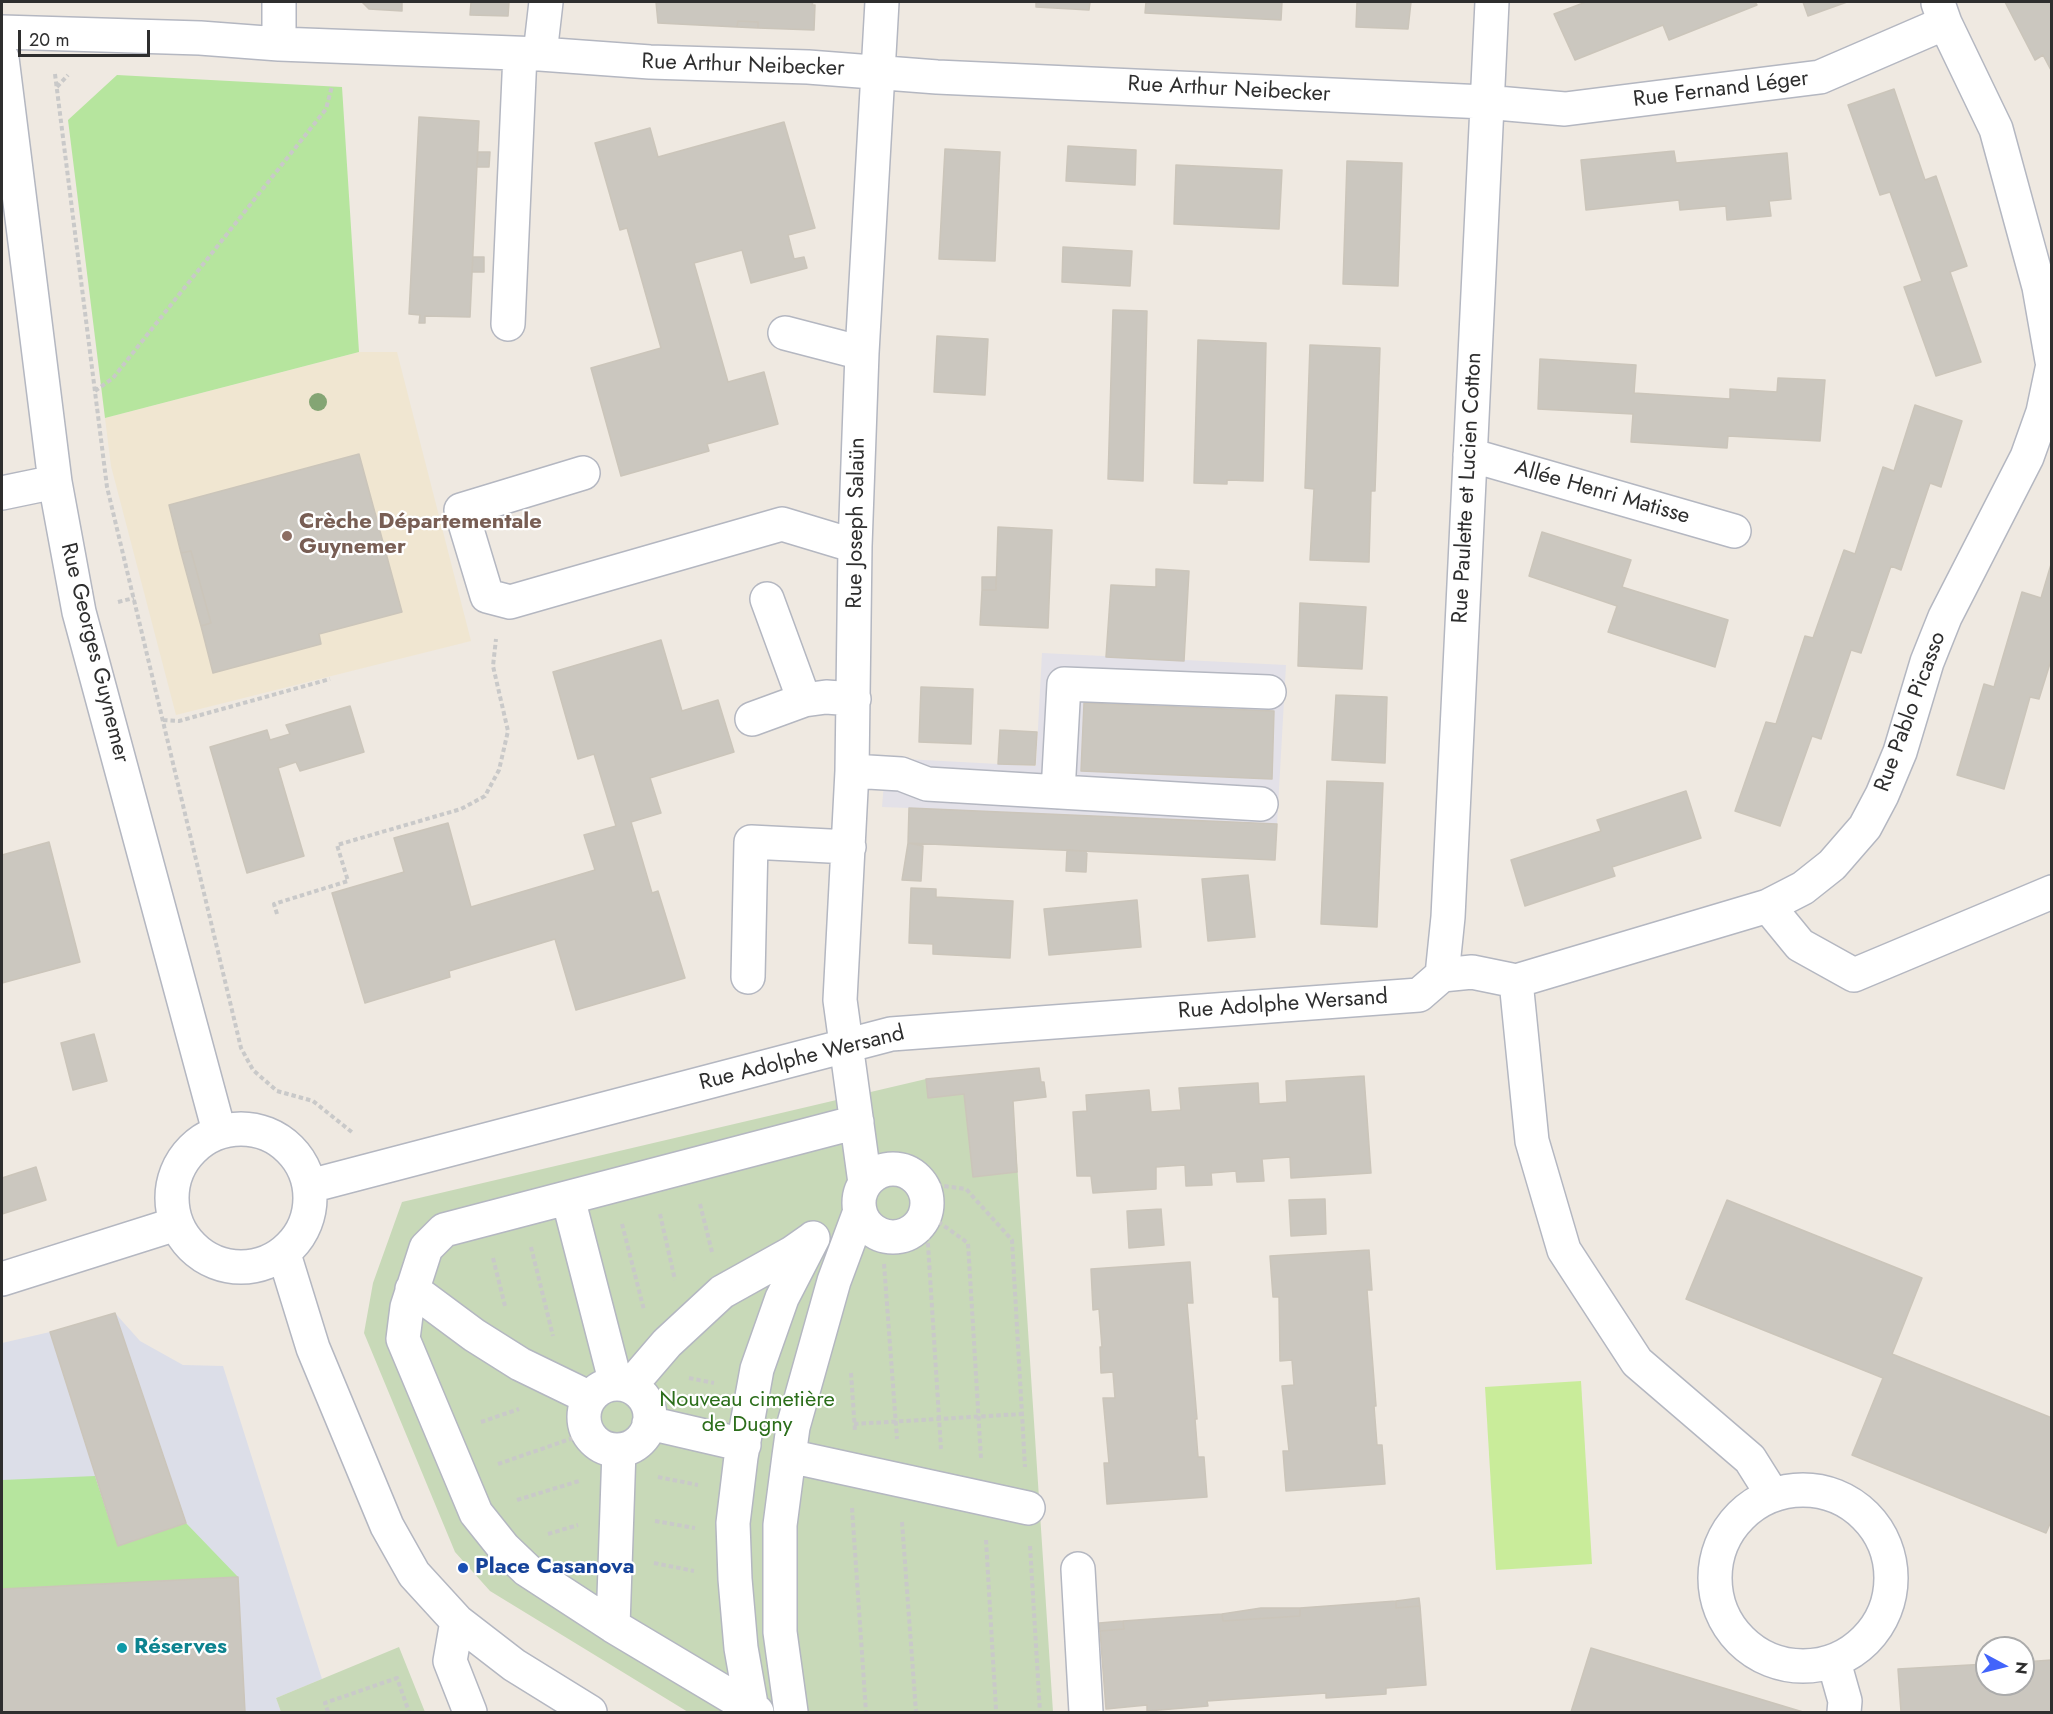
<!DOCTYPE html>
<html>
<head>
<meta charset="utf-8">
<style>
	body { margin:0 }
	#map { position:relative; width:2053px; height:1714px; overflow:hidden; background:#efe9e1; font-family:Jost,sans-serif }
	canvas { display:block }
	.frame { position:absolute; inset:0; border:3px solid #2e2e2e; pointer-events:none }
	.north { position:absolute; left:1975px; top:1636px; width:60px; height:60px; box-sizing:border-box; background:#fff; border:2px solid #ababab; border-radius:50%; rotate:97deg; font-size:16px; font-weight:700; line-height:24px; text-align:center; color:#2e2e2e }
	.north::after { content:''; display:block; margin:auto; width:21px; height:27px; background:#4264fb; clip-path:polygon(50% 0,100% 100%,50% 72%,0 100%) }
	.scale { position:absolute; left:18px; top:30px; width:132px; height:27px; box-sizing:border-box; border:3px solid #2e2e2e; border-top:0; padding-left:8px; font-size:18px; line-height:21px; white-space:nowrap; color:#2e2e2e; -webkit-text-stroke:4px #fff; paint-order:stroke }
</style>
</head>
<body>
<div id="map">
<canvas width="2053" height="1714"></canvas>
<div class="frame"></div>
<div class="north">N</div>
<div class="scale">20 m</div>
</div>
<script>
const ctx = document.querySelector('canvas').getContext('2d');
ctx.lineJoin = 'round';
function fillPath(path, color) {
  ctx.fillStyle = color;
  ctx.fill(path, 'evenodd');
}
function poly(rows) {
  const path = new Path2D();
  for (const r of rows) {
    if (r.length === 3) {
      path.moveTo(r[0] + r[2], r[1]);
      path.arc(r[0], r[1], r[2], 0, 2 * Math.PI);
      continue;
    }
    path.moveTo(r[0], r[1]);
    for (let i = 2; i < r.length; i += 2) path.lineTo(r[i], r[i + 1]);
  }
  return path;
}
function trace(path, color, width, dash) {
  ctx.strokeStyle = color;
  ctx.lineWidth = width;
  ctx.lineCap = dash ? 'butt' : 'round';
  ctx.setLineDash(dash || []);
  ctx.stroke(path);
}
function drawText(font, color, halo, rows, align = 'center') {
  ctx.font = font + ' Jost,sans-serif';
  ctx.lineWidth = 4.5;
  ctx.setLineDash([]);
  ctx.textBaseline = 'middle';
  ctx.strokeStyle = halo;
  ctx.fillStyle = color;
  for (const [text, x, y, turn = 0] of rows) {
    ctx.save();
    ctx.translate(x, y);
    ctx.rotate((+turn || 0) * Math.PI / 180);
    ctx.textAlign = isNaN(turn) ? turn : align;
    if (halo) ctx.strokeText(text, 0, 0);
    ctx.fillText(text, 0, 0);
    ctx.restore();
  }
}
fillPath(poly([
	[1042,653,1286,665,1275,860,908,843,909,808,882,807,886,758,1036,766]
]), '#e3e1e8');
fillPath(poly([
	[359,352,397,352,471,641,176,715,111,466,105,418]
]), '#f0e6d1');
fillPath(poly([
	[115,1313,140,1341,183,1365,223,1366,322,1679,276,1698,281,1712,2,1712,2,1343,50,1332]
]), '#dcdee8');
fillPath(poly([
	[117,75,342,87,359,352,105,418,68,120],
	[95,1476,118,1546,186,1523,238,1577,2,1589,2,1480]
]), '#b6e59e');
fillPath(poly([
	[926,1079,1013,1101,1053,1712,688,1712,490,1591,455,1552,364,1333,373,1283,402,1202],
	[399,1647,425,1712,281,1712,276,1698]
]), '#c8d9b8');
fillPath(poly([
	[1581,1381,1592,1564,1496,1570,1485,1387]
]), '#c9ec9a');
const building = poly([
	[362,2,402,2,402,11,369,9,362,2],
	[471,2,509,2,508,16,470,15,471,2],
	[656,2,813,2,812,5,815,5,814,30,758,28,758,22,738,21,737,27,658,23,656,2],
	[1036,2,1090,2,1089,10,1036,7,1036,2],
	[1146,2,1282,2,1281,20,1145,13,1146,2],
	[1357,2,1411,2,1408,29,1356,27,1357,2],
	[1586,2,1755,2,1757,5,1669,40,1663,25,1575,60,1554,14,1586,2],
	[1803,2,1847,2,1808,16,1803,2],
	[2005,2,2052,2,2052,72,2043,55,2035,60,2005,2],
	[738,21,758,22,758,28,737,27,738,21],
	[1894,89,1925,180,1936,176,1967,266,1950,272,1981,362,1936,376,1904,287,1922,281,1890,192,1880,195,1848,105,1894,89],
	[419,117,479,121,470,317,425,316,425,323,419,323,420,315,409,314,419,117],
	[784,122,815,228,788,235,794,259,804,257,807,268,751,283,742,250,694,263,728,382,764,372,778,424,707,444,709,451,621,476,591,368,661,348,627,228,620,230,595,143,650,128,658,157,784,122],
	[1068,146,1136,150,1135,185,1066,181,1068,146],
	[945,149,1000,152,995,261,939,259,945,149],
	[1674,151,1676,163,1787,153,1791,199,1769,201,1771,216,1727,220,1726,206,1680,210,1679,200,1586,210,1581,160,1674,151],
	[478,152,490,152,489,167,477,167,478,152],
	[1347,161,1402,163,1398,286,1343,284,1347,161],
	[1176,165,1282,170,1279,229,1174,224,1176,165],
	[1063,247,1132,251,1130,286,1062,282,1063,247],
	[473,257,484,257,484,272,472,272,473,257],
	[1113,310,1147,311,1143,481,1108,479,1113,310],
	[937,336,988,339,985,395,934,392,937,336],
	[1198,340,1266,343,1263,481,1227,480,1227,484,1194,483,1198,340],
	[1310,345,1380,348,1375,491,1371,491,1369,562,1310,560,1314,489,1305,488,1310,345],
	[1540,359,1636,365,1634,393,1730,399,1730,389,1777,392,1778,378,1825,380,1820,441,1728,436,1727,448,1631,442,1633,414,1538,409,1540,359],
	[1915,405,1962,421,1941,487,1930,483,1901,570,1891,566,1861,653,1851,650,1821,739,1812,736,1780,826,1735,811,1766,722,1776,724,1805,636,1813,638,1844,550,1855,554,1883,467,1894,471,1915,405],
	[359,454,402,612,319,634,321,644,213,673,201,626,211,623,191,551,181,553,169,505,359,454],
	[998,527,1052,530,1048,628,980,625,982,590,996,590,998,527],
	[1542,532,1631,560,1622,587,1728,620,1715,667,1608,632,1617,606,1529,576,1542,532],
	[191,551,211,623,201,626,181,553,191,551],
	[2052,561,2052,657,2039,699,2030,697,2004,789,1957,775,1984,684,1994,687,2022,592,2041,598,2052,561],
	[1156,569,1189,571,1184,661,1106,657,1111,585,1156,587,1156,569],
	[982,577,996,577,996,590,982,590,982,577],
	[1300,603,1366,607,1362,669,1298,666,1300,603],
	[661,640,682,711,718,700,734,752,650,778,661,813,631,822,652,893,658,891,685,978,576,1010,555,939,449,971,450,977,365,1003,332,893,404,872,394,838,448,823,471,907,595,870,584,835,616,826,594,754,578,759,553,672,661,640],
	[921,687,973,689,971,744,919,742,921,687],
	[1336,695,1387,697,1385,763,1332,760,1336,695],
	[1084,703,1274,711,1272,779,1081,771,1084,703],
	[350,706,364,752,300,771,296,762,278,768,304,856,247,873,210,747,267,730,270,740,290,734,286,725,350,706],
	[1000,730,1037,732,1035,765,998,764,1000,730],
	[1327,781,1383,783,1377,927,1321,924,1327,781],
	[1686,791,1701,838,1612,867,1615,876,1525,906,1511,860,1601,831,1597,820,1686,791],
	[909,808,1277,824,1275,860,908,843,909,808],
	[49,842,80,962,2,983,2,855,49,842],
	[908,843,923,846,921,881,902,880,908,843],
	[1067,850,1087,851,1086,872,1066,871,1067,850],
	[1248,875,1255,937,1208,941,1202,879,1248,875],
	[911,888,936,889,936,897,1013,901,1010,958,933,954,933,944,909,943,911,888],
	[1137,900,1141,947,1049,955,1044,909,1137,900],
	[94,1034,107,1081,73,1090,61,1043,94,1034],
	[1039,1068,1041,1082,1044,1082,1046,1097,1013,1101,1017,1172,973,1177,964,1094,928,1098,926,1079,1039,1068],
	[1364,1076,1371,1173,1291,1178,1290,1157,1262,1159,1264,1181,1237,1182,1236,1171,1211,1173,1212,1185,1186,1186,1185,1165,1156,1167,1156,1189,1093,1193,1091,1176,1077,1176,1073,1112,1087,1111,1086,1095,1149,1090,1151,1112,1181,1110,1179,1088,1258,1083,1259,1104,1287,1102,1286,1081,1364,1076],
	[36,1167,46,1200,2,1214,2,1178,36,1167],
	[1325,1199,1326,1234,1291,1236,1289,1200,1325,1199],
	[1727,1200,1922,1278,1892,1354,2052,1418,2052,1519,2046,1533,1852,1455,1883,1378,1686,1299,1727,1200],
	[1161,1209,1164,1245,1129,1248,1127,1211,1161,1209],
	[1369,1250,1372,1290,1367,1290,1376,1406,1374,1406,1377,1445,1382,1445,1385,1484,1286,1491,1283,1451,1289,1451,1282,1386,1294,1385,1292,1360,1280,1361,1279,1297,1273,1297,1270,1256,1369,1250],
	[1190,1262,1193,1303,1187,1303,1197,1419,1195,1419,1198,1457,1204,1457,1207,1497,1107,1504,1104,1463,1109,1463,1103,1398,1115,1398,1113,1372,1101,1373,1100,1347,1102,1347,1099,1309,1093,1310,1091,1269,1190,1262],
	[115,1313,186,1523,118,1546,50,1332,115,1313],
	[238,1577,245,1712,2,1712,2,1589,238,1577],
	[1419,1598,1420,1606,1396,1608,1396,1601,1419,1598],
	[1396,1601,1396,1608,1420,1606,1426,1685,1386,1688,1386,1694,1326,1698,1326,1693,1207,1701,1208,1706,1147,1711,1147,1705,1106,1709,1100,1631,1124,1629,1123,1621,1222,1614,1223,1621,1300,1616,1300,1608,1396,1601],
	[1261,1608,1300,1608,1300,1616,1223,1621,1222,1614,1261,1608],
	[1123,1621,1124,1629,1100,1631,1099,1623,1123,1621],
	[1591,1648,1803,1712,1571,1712,1591,1648],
	[2052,1660,2052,1712,1901,1712,1898,1669,1987,1664,1987,1684,2023,1684,2023,1662,2052,1660]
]);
fillPath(building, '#cbc7bf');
trace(building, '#cbc5ba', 1.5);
const minor = poly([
	[279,2,279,44],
	[1938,3,1945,23,1996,129,2039,287,2052,361],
	[2,32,200,38,279,44,540,54,650,62,808,67,937,77,1485,102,1565,109,1820,77,1945,23],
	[540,54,546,2],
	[2,58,55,482,79,612,219,1131],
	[508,324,520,54],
	[785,333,862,353],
	[1470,455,1734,531],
	[583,473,461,510,487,596,510,602,782,524,855,546],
	[2,493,55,482],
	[767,599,804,700,826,697,854,699],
	[752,719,804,700],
	[852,771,901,774,927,784,1261,804],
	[1058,792,1064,684,1269,692],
	[1768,906,1800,945,1854,975,2052,892],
	[1442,975,1448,917,1492,2],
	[1442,975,1472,972,1516,981,1768,906,1803,888,1832,865,1865,827,1882,795,1900,752,1927,662,1945,617,2027,457,2043,412,2052,369],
	[748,977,751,842,849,847],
	[1516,981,1532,1141,1564,1250,1637,1362,1750,1459,1772,1494],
	[241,1198,69],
	[893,1203,34],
	[865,1183,840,1000,852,771,855,546,862,353,882,2],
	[310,1186,891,1034,1419,995,1442,975],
	[568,1198,616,1384],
	[284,1254,313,1348,387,1526,414,1574,457,1621,514,1665,590,1712],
	[2,1279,176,1224],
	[412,1289,474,1335,520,1364,590,1398],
	[617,1417,33],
	[630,1386,667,1343,722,1292,792,1253,812,1239],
	[649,1423,744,1445],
	[789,1456,1028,1508],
	[1803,1578,88],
	[1078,1569,1086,1712],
	[457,1621,450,1661,470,1712],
	[613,1626,619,1450],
	[1834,1662,1845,1701,1844,1712],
	[752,1710,741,1648,735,1579,733,1523,741,1457,757,1369,782,1298,813,1238],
	[757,1712,613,1626,527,1570,504,1548,476,1513,403,1339,407,1307,426,1248,444,1230,857,1122],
	[791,1712,780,1632,780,1525,789,1456,793,1427,834,1281,860,1211]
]);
trace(minor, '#b4b7c1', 36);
trace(poly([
	[55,74,107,487,241,1048,253,1070,277,1091,313,1101,353,1133],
	[57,87,68,75],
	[95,391,113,378,326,109,332,86],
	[118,602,134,598],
	[163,720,179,721,330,679],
	[277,914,274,904,348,881,337,845,461,809,485,796,499,770,508,731,493,666,496,639],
	[922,1183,966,1189,1012,1240,1025,1467],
	[700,1204,712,1252],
	[926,1213,968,1243,981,1458],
	[926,1213,941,1449],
	[660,1214,675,1280],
	[622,1224,644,1310],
	[531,1247,553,1336],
	[493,1258,505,1306],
	[884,1264,897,1439],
	[851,1373,855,1431],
	[689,1378,714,1383],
	[481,1422,519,1409],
	[854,1424,1022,1414],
	[498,1464,579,1436],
	[658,1477,698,1485],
	[517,1500,579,1481],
	[852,1508,866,1712],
	[655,1521,695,1528],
	[902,1522,916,1712],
	[548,1534,578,1525],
	[986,1540,996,1710],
	[1030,1546,1040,1712],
	[654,1563,694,1571],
	[328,1712,325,1703,397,1678,409,1712]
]), '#c9c9c9', 4, [4.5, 3]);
trace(minor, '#fff', 33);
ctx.fillStyle = '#84a574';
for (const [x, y] of [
	[318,402]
]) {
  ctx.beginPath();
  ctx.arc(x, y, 9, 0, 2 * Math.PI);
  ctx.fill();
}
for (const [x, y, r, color] of [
	[287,536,6,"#8d6e63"],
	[463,1568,6,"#1a4fb4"],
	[122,1648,6,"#0f9aa8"]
]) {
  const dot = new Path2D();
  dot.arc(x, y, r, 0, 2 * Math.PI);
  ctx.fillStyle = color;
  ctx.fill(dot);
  trace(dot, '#fff', 2);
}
drawText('22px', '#2e2e2e', '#fff', [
	["Rue Arthur Neibecker",743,66,2],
	["Rue Arthur Neibecker",1229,90,3],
	["Rue Fernand Léger",1721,90,-7],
	["Rue Paulette et Lucien Cotton",1468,488,-87],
	["Allée Henri Matisse",1602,493,16],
	["Rue Joseph Salaün",857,523,-89],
	["Rue Georges Guynemer",94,653,76],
	["Rue Pablo Picasso",1911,712,-70],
	["Rue Adolphe Wersand",1283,1005,-4],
	["Rue Adolphe Wersand",802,1059,-14]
]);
drawText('bold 22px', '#785e54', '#fff', [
	["Crèche Départementale",299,523],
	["Guynemer",299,548]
], 'left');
drawText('22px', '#2c6e1b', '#fff', [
	["Nouveau cimetière",747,1401],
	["de Dugny",747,1426]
]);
drawText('bold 22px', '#164399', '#fff', [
	["Place Casanova",475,1568]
], 'left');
drawText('bold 22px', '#0d838f', '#fff', [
	["Réserves",134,1648]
], 'left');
</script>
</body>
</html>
